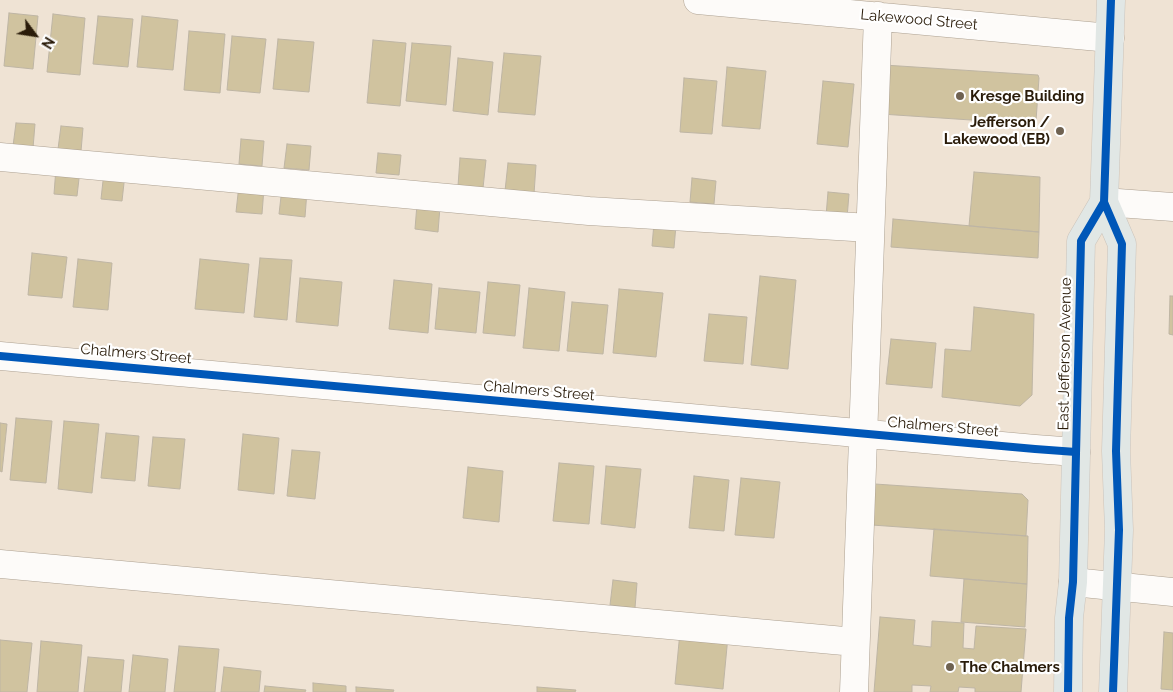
<!DOCTYPE html>
<html>
<head>
<meta charset="utf-8">
<style>
	body { margin:0 }
	#map { position:relative; width:1173px; height:692px; overflow:hidden; background:#efe3d4; font-family:Raleway,sans-serif }
	canvas { display:block }
	.north { position:absolute; left:10px; top:10px; width:50px; height:50px; -webkit-text-stroke:4px #fff; paint-order:stroke; rotate:121deg; font-size:14px; font-weight:700; line-height:20px; text-align:center; color:#2a1c0a }
	.north::after { content:''; display:block; margin:auto; width:18px; height:22px; background:#2a1c0a; clip-path:polygon(50% 0,100% 100%,50% 72%,0 100%) }
</style>
</head>
<body>
<div id="map">
<canvas width="1173" height="692"></canvas>
<div class="north">N</div>
</div>
<script>
const ctx = document.querySelector('canvas').getContext('2d');
ctx.lineJoin = 'round';
function fillPath(path, color) {
  ctx.fillStyle = color;
  ctx.fill(path, 'evenodd');
}
function poly(rows) {
  const path = new Path2D();
  for (const r of rows) {
    path.moveTo(r[0], r[1]);
    for (let i = 2; i < r.length; i += 2) path.lineTo(r[i], r[i + 1]);
  }
  return path;
}
function trace(path, color, width, dash) {
  ctx.strokeStyle = color;
  ctx.lineWidth = width;
  ctx.lineCap = dash ? 'butt' : 'round';
  ctx.setLineDash(dash || []);
  ctx.stroke(path);
}
function drawText(font, color, halo, rows, align = 'center') {
  ctx.font = font + ' Raleway,sans-serif';
  ctx.lineWidth = 4.5;
  ctx.setLineDash([]);
  ctx.textBaseline = 'middle';
  ctx.strokeStyle = halo;
  ctx.fillStyle = color;
  for (const [text, x, y, turn = 0] of rows) {
    ctx.save();
    ctx.translate(x, y);
    ctx.rotate((+turn || 0) * Math.PI / 180);
    ctx.textAlign = isNaN(turn) ? turn : align;
    if (halo) ctx.strokeText(text, 0, 0);
    ctx.fillText(text, 0, 0);
    ctx.restore();
  }
}
const building = poly([
	[9,13,38,16,33,69,4,66,9,13],
	[53,14,85,18,80,75,47,72,53,14],
	[98,16,133,19,128,67,93,64,98,16],
	[142,16,178,20,173,70,137,67,142,16],
	[189,31,225,34,220,93,184,90,189,31],
	[232,36,266,39,260,93,227,90,232,36],
	[278,39,314,42,309,92,273,89,278,39],
	[373,40,406,43,400,106,367,103,373,40],
	[412,43,451,46,446,105,406,101,412,43],
	[504,53,541,56,535,115,498,112,504,53],
	[458,58,493,62,488,115,453,111,458,58],
	[884,65,1038,75,1039,78,1036,121,1001,118,1001,122,881,114,884,65],
	[727,67,766,71,760,129,722,126,727,67],
	[684,78,717,81,712,134,680,132,684,78],
	[823,81,854,84,848,147,817,144,823,81],
	[16,123,35,124,33,148,13,146,16,123],
	[61,126,83,128,81,151,58,149,61,126],
	[241,139,264,141,262,166,239,164,241,139],
	[287,144,311,146,309,170,284,168,287,144],
	[378,153,401,155,399,175,376,173,378,153],
	[460,158,486,160,483,188,458,186,460,158],
	[508,163,536,165,534,194,505,191,508,163],
	[56,168,80,170,77,196,54,194,56,168],
	[104,172,125,174,122,201,101,199,104,172],
	[974,172,1040,177,1039,232,969,226,974,172],
	[692,178,716,181,714,204,690,202,692,178],
	[239,185,264,188,262,214,236,212,239,185],
	[282,188,307,191,305,217,279,214,282,188],
	[828,192,849,194,847,218,826,216,828,192],
	[417,204,440,207,438,232,415,229,417,204],
	[893,219,1039,232,1038,258,891,247,893,219],
	[654,223,676,225,674,248,652,246,654,223],
	[32,253,67,257,62,298,28,295,32,253],
	[260,258,292,260,287,320,254,317,260,258],
	[78,259,112,263,108,310,73,307,78,259],
	[200,259,249,264,244,313,195,309,200,259],
	[760,276,796,280,788,369,751,365,760,276],
	[300,278,342,282,338,326,296,322,300,278],
	[394,280,432,284,428,333,389,329,394,280],
	[488,282,520,285,515,336,483,333,488,282],
	[439,288,480,292,476,333,435,329,439,288],
	[529,288,565,292,559,351,523,348,529,288],
	[619,289,663,293,656,357,613,353,619,289],
	[1170,296,1173,296,1173,335,1169,334,1170,296],
	[572,302,608,305,603,354,567,351,572,302],
	[974,307,1034,314,1032,395,1020,406,942,397,945,349,971,351,974,307],
	[709,314,747,317,743,364,704,361,709,314],
	[891,339,936,343,932,388,886,384,891,339],
	[16,418,52,421,46,483,10,480,16,418],
	[64,421,99,424,92,493,58,489,64,421],
	[0,423,7,424,2,472,0,471,0,423],
	[106,433,139,436,135,481,101,478,106,433],
	[243,434,279,438,274,494,238,490,243,434],
	[153,437,185,439,180,489,148,486,153,437],
	[292,450,320,452,315,499,287,496,292,450],
	[559,463,594,466,589,524,553,521,559,463],
	[606,466,641,469,635,528,601,524,606,466],
	[468,467,503,471,499,522,463,518,468,467],
	[694,476,729,480,724,531,689,528,694,476],
	[741,478,780,482,774,538,735,535,741,478],
	[875,484,1022,494,1028,500,1026,536,872,525,875,484],
	[934,529,1028,536,1027,584,930,576,934,529],
	[964,579,1027,584,1025,627,961,622,964,579],
	[613,580,637,583,635,608,610,605,613,580],
	[880,617,915,620,913,645,931,647,932,621,964,623,963,648,974,649,976,626,1026,629,1021,692,975,692,975,688,959,687,958,692,930,692,931,686,912,685,912,692,874,692,880,617],
	[680,632,728,636,723,689,675,684,680,632],
	[1164,632,1173,633,1173,690,1161,689,1164,632],
	[0,640,32,643,27,692,0,692,0,640],
	[41,641,82,645,78,692,37,692,41,641],
	[179,646,219,649,215,692,174,692,179,646],
	[133,655,168,659,165,692,129,692,133,655],
	[88,657,124,660,121,692,84,692,88,657],
	[224,667,261,671,259,692,221,692,224,667],
	[313,683,346,686,346,692,313,692,313,683],
	[265,686,306,690,305,692,264,692,265,686],
	[356,687,394,690,393,692,356,692,356,687],
	[537,687,576,690,575,692,537,692,537,687]
]);
fillPath(building, '#d0c39f');
trace(building, '#beb5a4', 1);
const minor = poly([
	[698,0,1110,38],
	[0,157,589,211,870,228],
	[1104,202,1173,207],
	[0,356,1035,449,1076,452],
	[0,564,855,642],
	[1073,582,1173,592],
	[854,692,878,16]
]);
const major = poly([
	[1111,0,1104,202,1122,244,1116,451,1119,530,1113,692],
	[1068,692,1069,618,1073,582,1081,241,1104,202]
]);
trace(minor, '#aca091', 29);
trace(major, '#cbc3ba', 29);
trace(minor, '#fdfbf9', 28);
trace(major, '#e1e7e5', 28);
trace(poly([
	[1111,0,1104,202,1122,244,1116,451,1119,530,1113,692],
	[0,356,1035,449,1076,452],
	[1068,692,1069,618,1073,582,1081,241,1104,202]
]), '#0057b8', 8);
for (const [x, y, r, color] of [
	[960,96,5,"#6f6251"],
	[1060,131,5,"#6f6251"],
	[950,667,5,"#6f6251"]
]) {
  const dot = new Path2D();
  dot.arc(x, y, r, 0, 2 * Math.PI);
  ctx.fillStyle = color;
  ctx.fill(dot);
  trace(dot, '#fff', 2);
}
drawText('15px', '#2a1c0a', '#fff', [
	["Lakewood Street",919,20,5],
	["Chalmers Street",136,354,5],
	["East Jefferson Avenue",1065,354,-89],
	["Chalmers Street",539,391,5],
	["Chalmers Street",943,427,5]
]);
drawText('bold 15px', '#2a1c0a', '#fff', [
	["Kresge Building",970,96],
	["Jefferson /",1050,122,"right"],
	["Lakewood (EB)",1050,139,"right"],
	["The Chalmers",960,667]
], 'left');
</script>
</body>
</html>
